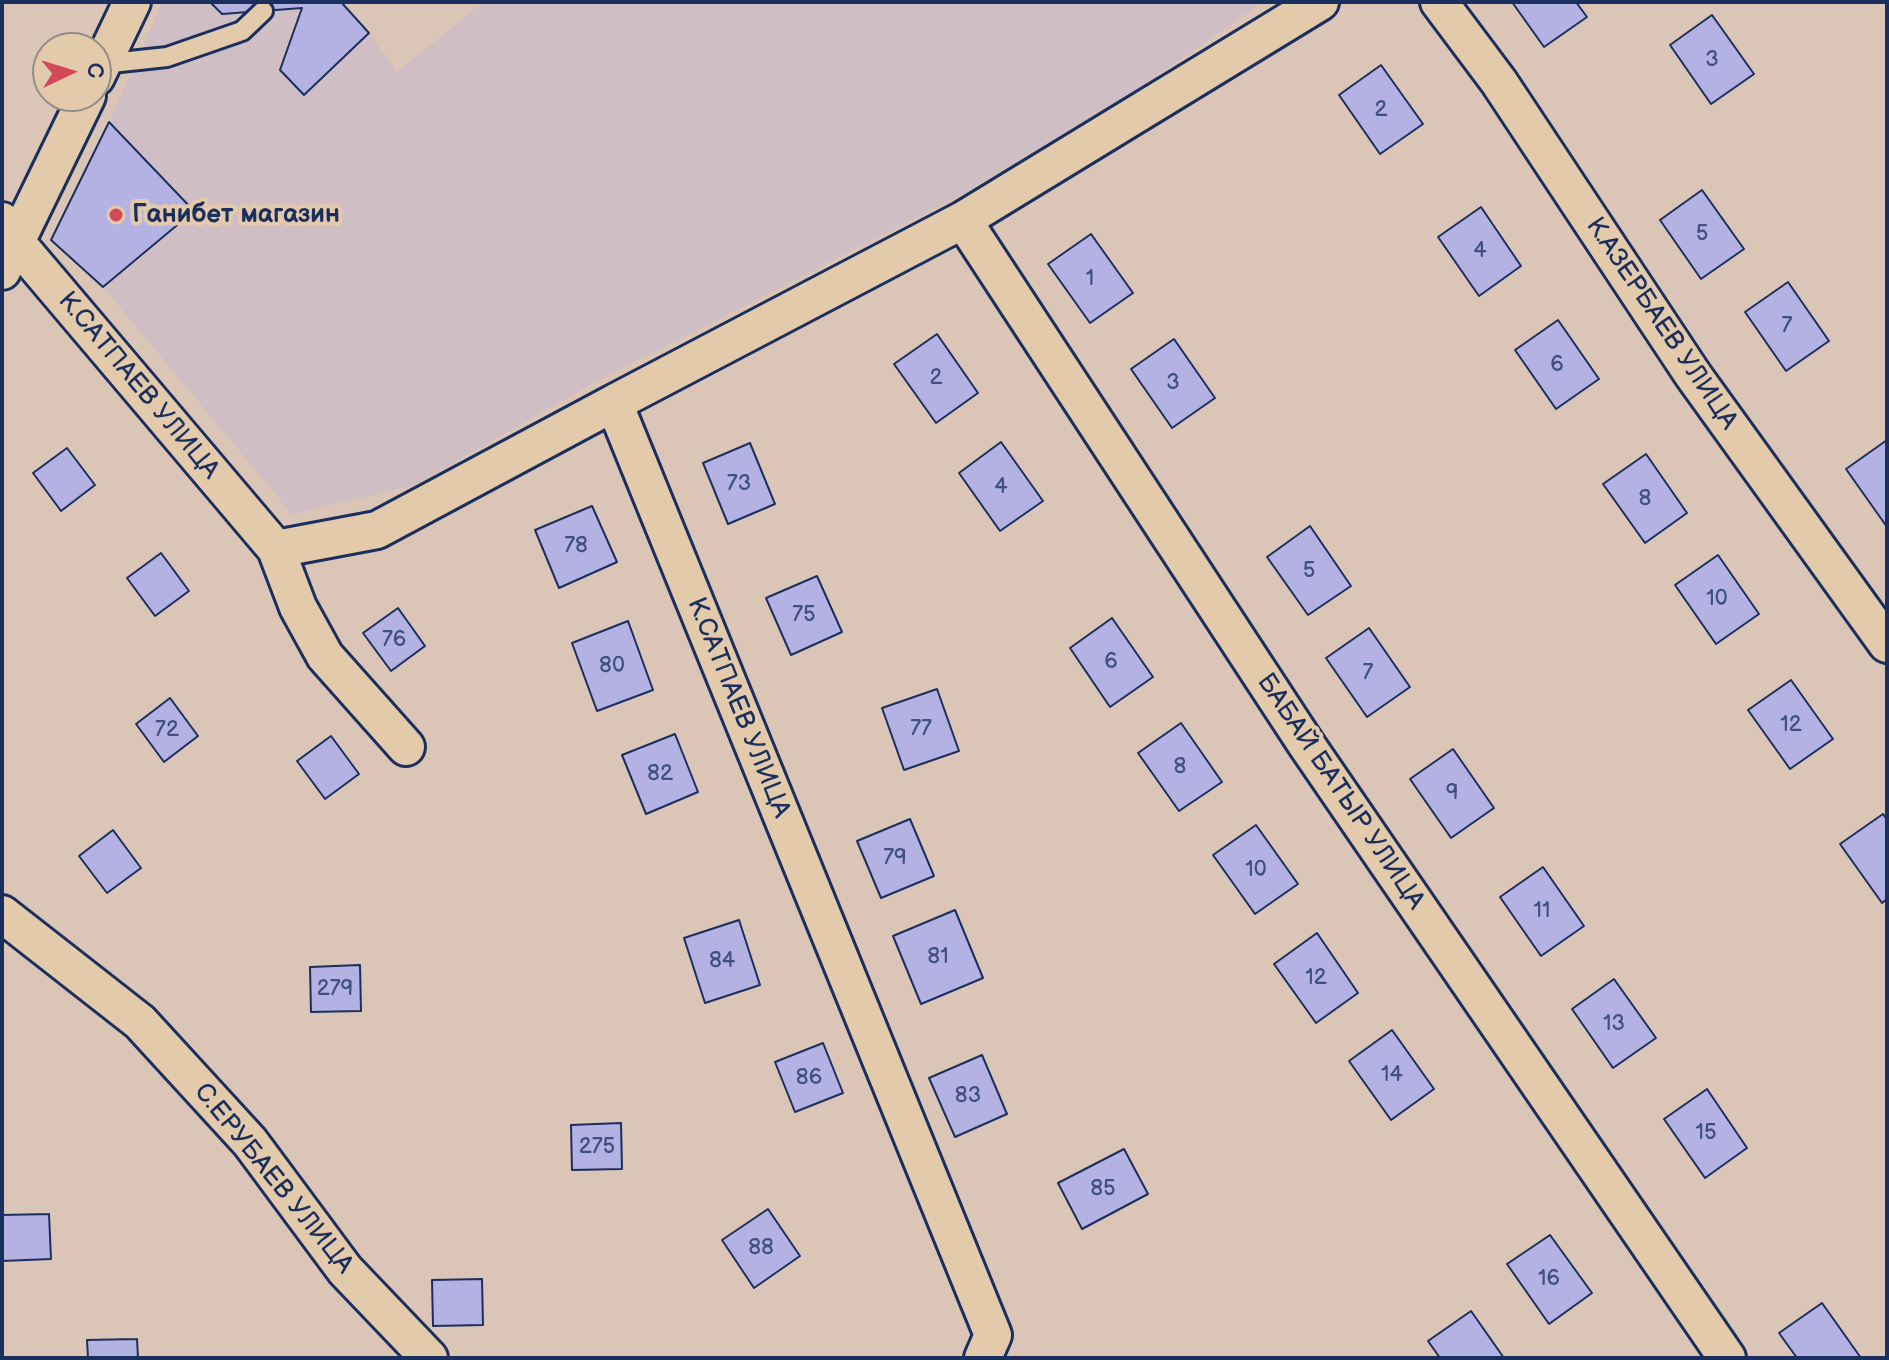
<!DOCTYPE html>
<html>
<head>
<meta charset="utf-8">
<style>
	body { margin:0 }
	#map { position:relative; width:1889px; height:1360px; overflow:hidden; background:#dac5b6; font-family:"Balsamiq Sans",sans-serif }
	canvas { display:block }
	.frame { position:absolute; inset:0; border:4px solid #1b2f5e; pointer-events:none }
	.north { position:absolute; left:32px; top:32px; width:80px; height:80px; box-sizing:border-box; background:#e3caab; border:2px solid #938c8c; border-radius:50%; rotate:86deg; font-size:22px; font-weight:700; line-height:32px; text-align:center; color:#1b2f5e }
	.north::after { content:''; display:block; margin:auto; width:28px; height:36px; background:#d1495b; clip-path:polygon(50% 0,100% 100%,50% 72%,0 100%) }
</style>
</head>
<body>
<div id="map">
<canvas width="1889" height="1360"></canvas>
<div class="frame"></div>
<div class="north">С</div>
</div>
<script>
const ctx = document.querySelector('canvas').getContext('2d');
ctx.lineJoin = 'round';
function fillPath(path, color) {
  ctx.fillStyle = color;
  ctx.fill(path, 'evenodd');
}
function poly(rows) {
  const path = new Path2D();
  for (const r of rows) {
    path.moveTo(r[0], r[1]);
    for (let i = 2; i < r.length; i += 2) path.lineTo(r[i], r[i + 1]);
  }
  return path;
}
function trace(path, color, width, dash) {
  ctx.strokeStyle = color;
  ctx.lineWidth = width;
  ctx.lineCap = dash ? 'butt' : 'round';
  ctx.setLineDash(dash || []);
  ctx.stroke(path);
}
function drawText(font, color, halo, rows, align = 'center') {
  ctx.font = font + ' "Balsamiq Sans",sans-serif';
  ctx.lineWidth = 8;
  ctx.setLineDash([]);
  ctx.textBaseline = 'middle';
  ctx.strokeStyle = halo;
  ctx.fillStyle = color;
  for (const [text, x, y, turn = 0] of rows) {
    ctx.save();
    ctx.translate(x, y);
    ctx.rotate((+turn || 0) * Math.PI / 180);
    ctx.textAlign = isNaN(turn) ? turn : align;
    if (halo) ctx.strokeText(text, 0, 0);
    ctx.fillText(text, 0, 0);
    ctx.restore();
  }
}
fillPath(poly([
	[163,2,341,2,369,33,397,72,484,2,1263,2,1121,101,959,196,588,386,415,485,292,514,103,287,194,211,109,122]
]), '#cfbfc4');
const building = poly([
	[210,2,341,2,369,33,304,95,280,70,302,8,222,14,210,2],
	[1512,2,1576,2,1587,17,1544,47,1512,2],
	[1712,15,1754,74,1711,104,1670,45,1712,15],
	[1381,65,1423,124,1380,154,1339,95,1381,65],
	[109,122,194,211,103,287,51,240,109,122],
	[1702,190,1744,249,1701,279,1660,220,1702,190],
	[1481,207,1521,266,1479,296,1438,237,1481,207],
	[1091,234,1133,293,1090,323,1048,264,1091,234],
	[1788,282,1829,341,1786,371,1745,312,1788,282],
	[1558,320,1599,379,1556,409,1515,350,1558,320],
	[937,334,978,393,936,423,894,364,937,334],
	[1174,339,1215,398,1172,428,1131,369,1174,339],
	[1887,440,1887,527,1846,469,1887,440],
	[1001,442,1043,501,1000,531,959,473,1001,442],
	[750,443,775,504,728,524,703,463,750,443],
	[67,448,95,485,61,511,33,473,67,448],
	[1646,454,1687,513,1645,543,1603,484,1646,454],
	[592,506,617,562,559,588,535,530,592,506],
	[1310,526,1351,586,1308,615,1267,557,1310,526],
	[161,553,189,591,155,616,127,578,161,553],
	[1718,555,1759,614,1716,644,1675,585,1718,555],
	[817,576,842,632,791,655,766,598,817,576],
	[398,608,425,646,391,671,363,633,398,608],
	[1112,618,1153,677,1110,707,1070,648,1112,618],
	[628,621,653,690,597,711,572,643,628,621],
	[1369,628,1410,687,1367,717,1326,658,1369,628],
	[1791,680,1833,739,1790,769,1748,710,1791,680],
	[937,689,959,751,904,770,882,708,937,689],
	[170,698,198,736,164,762,136,724,170,698],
	[1181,723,1222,782,1179,811,1138,753,1181,723],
	[675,734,698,792,646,814,622,755,675,734],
	[331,736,359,774,325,799,297,761,331,736],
	[1453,749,1494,808,1451,838,1410,779,1453,749],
	[1883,814,1887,820,1887,899,1882,903,1840,844,1883,814],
	[910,819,934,876,881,898,857,841,910,819],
	[1256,825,1298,884,1255,914,1213,855,1256,825],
	[113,830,141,868,107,893,79,856,113,830],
	[1543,867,1584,926,1541,956,1500,897,1543,867],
	[955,910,983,978,921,1004,893,936,955,910],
	[739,920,760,985,705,1003,684,938,739,920],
	[1317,933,1358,993,1316,1023,1274,964,1317,933],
	[360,965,361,1011,311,1012,310,967,360,965],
	[1614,979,1656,1038,1613,1068,1572,1009,1614,979],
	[1392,1030,1434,1089,1391,1120,1349,1061,1392,1030],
	[823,1043,843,1093,795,1112,775,1062,823,1043],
	[982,1055,1007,1114,955,1137,929,1078,982,1055],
	[1707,1089,1747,1148,1705,1178,1664,1119,1707,1089],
	[621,1123,622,1169,572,1170,571,1125,621,1123],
	[1124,1149,1148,1194,1082,1229,1058,1183,1124,1149],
	[768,1209,800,1256,754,1288,722,1240,768,1209],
	[49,1214,51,1259,2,1261,2,1215,49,1214],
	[1550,1235,1592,1293,1549,1324,1507,1264,1550,1235],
	[482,1279,483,1325,433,1326,432,1280,482,1279],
	[1822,1303,1861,1358,1797,1358,1779,1333,1822,1303],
	[1471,1311,1504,1358,1440,1358,1428,1341,1471,1311],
	[137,1339,138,1358,88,1358,87,1340,137,1339]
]);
fillPath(building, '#b4b2e3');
trace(building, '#1b2f5e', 2);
const service = poly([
	[102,64,167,57,242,31,263,11]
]);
const minor = poly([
	[1439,2,1499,82,1693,375,1887,644],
	[96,77,132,2],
	[963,220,1306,744,1727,1358],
	[2,221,16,242,276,549,377,530,614,403,993,1335,983,1358],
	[2,271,87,96],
	[614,403,963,220,1320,2],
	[276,549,298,607,325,656,406,747],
	[2,914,140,1022,250,1142,345,1270,429,1358]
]);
trace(service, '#1b2f5e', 24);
trace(minor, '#1b2f5e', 42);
trace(service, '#e3caab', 18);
trace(minor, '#e3caab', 36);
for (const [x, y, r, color] of [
	[116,215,8,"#d1495b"]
]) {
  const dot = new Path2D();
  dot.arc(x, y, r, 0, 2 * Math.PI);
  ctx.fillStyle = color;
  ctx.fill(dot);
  trace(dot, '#e3caab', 3);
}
drawText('22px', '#41507f', null, [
	["3",1712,60],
	["2",1381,110],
	["5",1702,234],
	["4",1480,251],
	["1",1090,279],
	["7",1787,326],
	["6",1557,365],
	["2",936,378],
	["3",1173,383],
	["73",739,484],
	["4",1001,487],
	["8",1645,499],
	["78",576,546],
	["5",1309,571],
	["10",1717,599],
	["75",804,615],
	["76",394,640],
	["6",1111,662],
	["80",612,666],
	["7",1368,673],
	["12",1791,725],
	["77",921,729],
	["72",167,730],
	["8",1180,767],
	["82",660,774],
	["9",1452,793],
	["79",895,858],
	["10",1256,870],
	["11",1542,911],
	["81",938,957],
	["84",722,961],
	["12",1316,978],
	["279",335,989],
	["13",1614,1024],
	["14",1392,1075],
	["86",809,1078],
	["83",968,1096],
	["15",1706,1133],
	["275",597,1147],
	["85",1103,1189],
	["88",761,1248],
	["16",1549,1279]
]);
drawText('bold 26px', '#1b2f5e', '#e3caab', [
	["Ганибет магазин",132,215]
], 'left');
drawText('26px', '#1b2f5e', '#e3caab', [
	["К.АЗЕРБАЕВ УЛИЦА",1661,324,56],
	["К.САТПАЕВ УЛИЦА",138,386,50],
	["К.САТПАЕВ УЛИЦА",738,708,68],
	["БАБАЙ БАТЫР УЛИЦА",1340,792,56],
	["С.ЕРУБАЕВ УЛИЦА",273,1179,51]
]);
</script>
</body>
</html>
